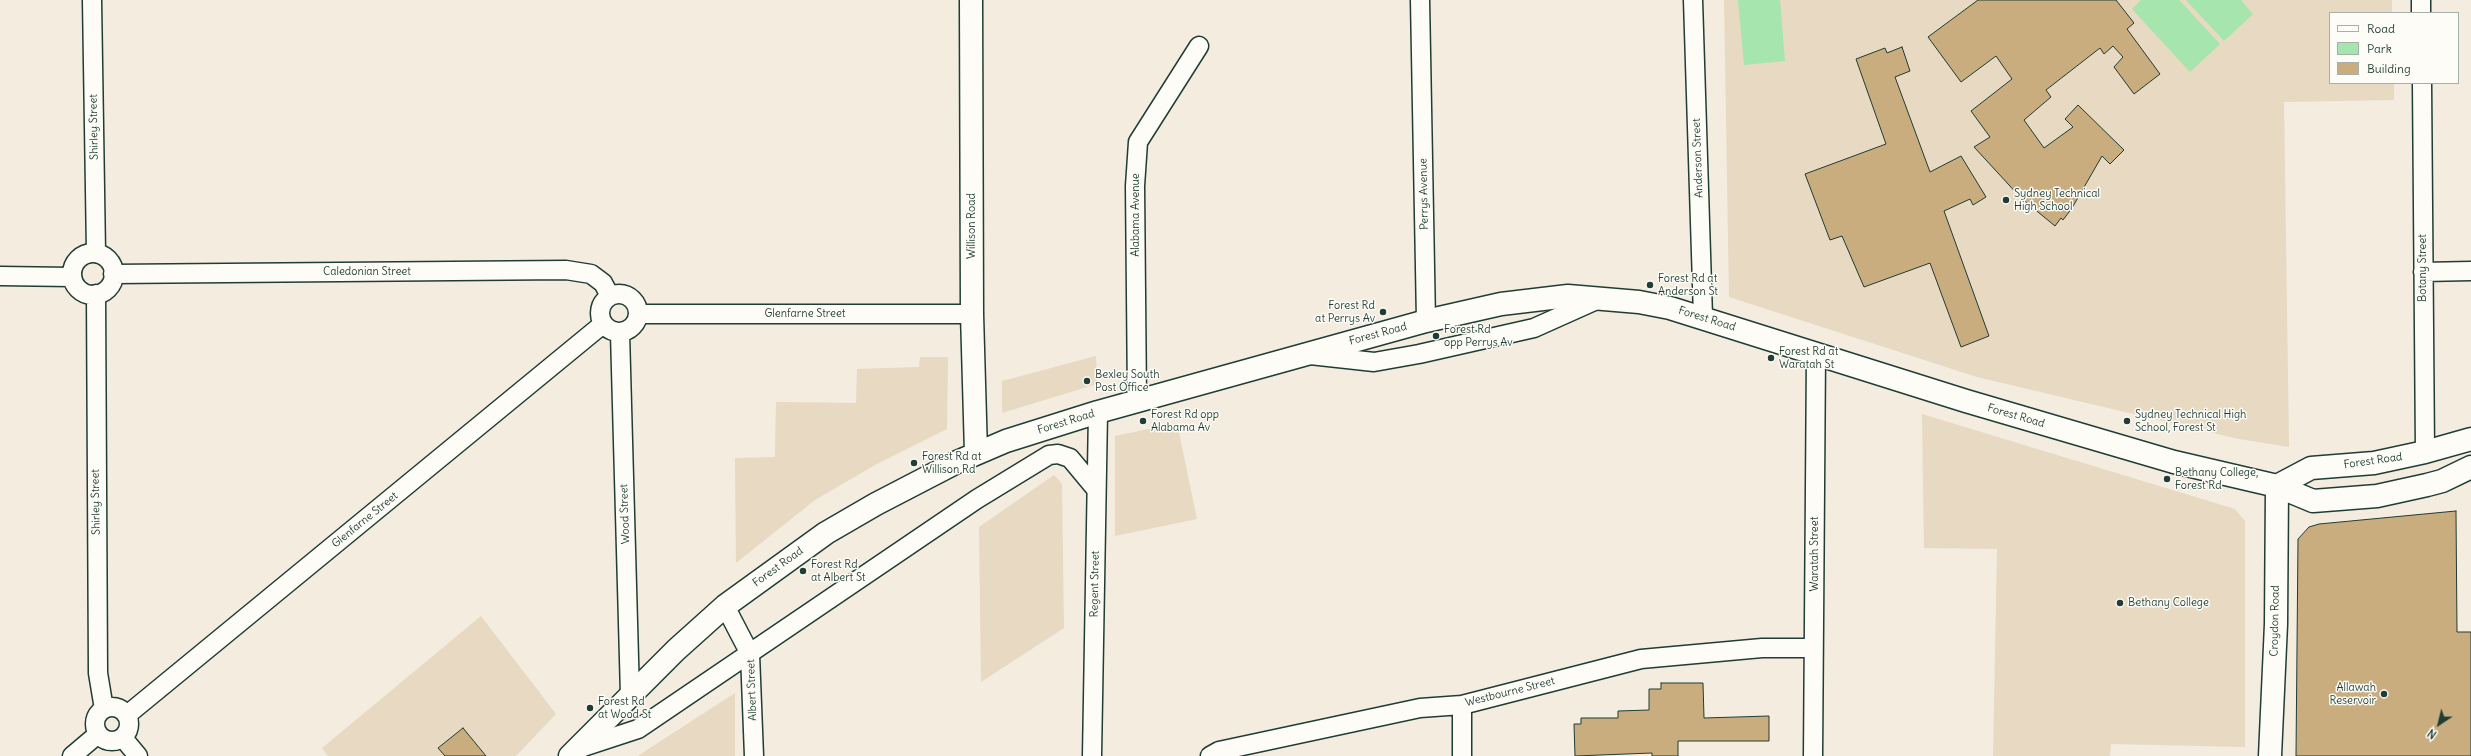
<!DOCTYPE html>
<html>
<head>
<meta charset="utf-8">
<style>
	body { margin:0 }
	#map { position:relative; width:2471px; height:756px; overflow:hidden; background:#f3ecdf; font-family:Delius,sans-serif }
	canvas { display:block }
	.legend { position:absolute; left:2329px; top:12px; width:130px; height:72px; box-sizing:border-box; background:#fdfcf7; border:1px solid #a4b0a9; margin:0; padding:5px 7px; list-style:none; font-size:12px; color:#1f3d34 }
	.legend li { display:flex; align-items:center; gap:8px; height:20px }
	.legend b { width:20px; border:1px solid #a4b0a9 }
	.north { position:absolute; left:2419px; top:704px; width:40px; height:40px; -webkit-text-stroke:3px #fdfcf7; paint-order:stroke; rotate:215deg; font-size:11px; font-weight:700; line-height:16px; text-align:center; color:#1f3d34 }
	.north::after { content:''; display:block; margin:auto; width:14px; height:18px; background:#1f3d34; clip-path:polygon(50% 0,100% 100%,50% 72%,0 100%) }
</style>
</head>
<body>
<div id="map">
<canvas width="2471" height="756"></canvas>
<ul class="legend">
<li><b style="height:5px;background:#fdfcf7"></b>Road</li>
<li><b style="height:11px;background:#a6e5ad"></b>Park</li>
<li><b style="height:11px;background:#caad7f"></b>Building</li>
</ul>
<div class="north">N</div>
</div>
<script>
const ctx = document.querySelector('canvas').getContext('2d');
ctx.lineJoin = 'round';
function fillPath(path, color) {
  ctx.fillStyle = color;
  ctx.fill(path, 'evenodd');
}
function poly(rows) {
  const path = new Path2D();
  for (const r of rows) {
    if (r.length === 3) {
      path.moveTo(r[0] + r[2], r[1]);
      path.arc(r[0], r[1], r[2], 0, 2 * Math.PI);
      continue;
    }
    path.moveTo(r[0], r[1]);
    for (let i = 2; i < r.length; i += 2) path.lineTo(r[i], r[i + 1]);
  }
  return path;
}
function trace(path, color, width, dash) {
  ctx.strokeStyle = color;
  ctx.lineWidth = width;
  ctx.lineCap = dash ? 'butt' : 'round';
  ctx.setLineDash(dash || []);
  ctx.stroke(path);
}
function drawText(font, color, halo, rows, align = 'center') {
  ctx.font = font + ' Delius,sans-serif';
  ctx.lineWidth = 3;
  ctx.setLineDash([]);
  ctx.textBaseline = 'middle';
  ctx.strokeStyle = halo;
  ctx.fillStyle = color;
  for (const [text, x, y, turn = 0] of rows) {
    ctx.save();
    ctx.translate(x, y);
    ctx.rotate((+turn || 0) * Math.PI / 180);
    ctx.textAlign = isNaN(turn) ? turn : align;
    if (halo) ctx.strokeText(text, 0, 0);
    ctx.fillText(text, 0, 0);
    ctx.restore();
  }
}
fillPath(poly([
	[1724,0,2392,0,2392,13,2330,13,2330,83,2394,83,2394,100,2284,102,2289,447,2239,439,1977,377,1729,297],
	[1096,356,1097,384,1002,413,1002,381],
	[920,357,948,357,947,429,875,465,815,500,736,563,735,458,775,457,776,402,856,403,857,369,919,367],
	[1922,414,2235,509,2245,521,2245,747,2111,744,2110,756,1993,756,1997,549,1924,548],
	[1177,423,1197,519,1115,536,1115,436],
	[1054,475,1062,484,1064,628,981,682,979,527],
	[481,616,556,714,516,756,328,756,322,748],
	[735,693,735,756,638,756,650,748]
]), '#e7d9c2');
fillPath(poly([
	[1738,0,1780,0,1785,61,1744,65],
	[2141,0,2179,0,2220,44,2190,72,2132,9],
	[2186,0,2241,0,2253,14,2224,41]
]), '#a6e5ad');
const building = poly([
	[1978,0,2116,0,2134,23,2127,29,2160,74,2134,94,2114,67,2123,57,2113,46,2104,54,2100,48,2046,90,2051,97,2024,120,2044,148,2073,127,2065,119,2078,105,2124,150,2110,164,2102,156,2072,208,2063,220,2061,218,2055,226,2021,198,1974,147,1990,137,1971,111,2012,79,1996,56,1961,82,1928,37,1978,0],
	[1902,47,1910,71,1895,77,1930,172,1961,156,1986,197,1973,205,1970,199,1944,211,1989,336,1961,347,1930,263,1864,287,1842,236,1830,240,1805,174,1886,144,1856,59,1885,48,1887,53,1902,47],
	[2456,511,2457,632,2471,632,2471,756,2296,756,2298,539,2309,527,2319,524,2456,511],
	[1661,683,1703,683,1704,718,1769,716,1769,741,1678,741,1678,756,1652,756,1652,753,1575,756,1574,724,1581,724,1581,718,1618,718,1618,711,1649,710,1649,689,1661,689,1661,683],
	[463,728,486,756,445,756,438,748,463,728]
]);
fillPath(building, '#caad7f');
trace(building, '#1f3d34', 1);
const minor = poly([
	[92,0,96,253],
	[1420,0,1426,321],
	[1693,0,1703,317],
	[2421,0,2421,13],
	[2422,83,2425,452],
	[93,274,21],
	[2423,272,2471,271],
	[113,274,566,270,591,274,603,283,610,296],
	[0,276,72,277],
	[619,313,19],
	[96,294,98,673,104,709],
	[638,314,972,314],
	[620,333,630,695],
	[1310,355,1374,362,1419,354,1534,328,1601,298],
	[1137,401,1135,186,1138,142,1199,46],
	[725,606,750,654,754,756],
	[1462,705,1462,756],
	[112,724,17],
	[127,715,603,324],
	[123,738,138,756],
	[577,749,638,729,977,499,1049,455,1058,454,1070,458,1095,488],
	[72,756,98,734],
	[1092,756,1098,412],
	[1210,756,1219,751,1420,708,1462,705,1641,659,1762,648,1813,648],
	[1813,756,1816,353]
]);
const major = poly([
	[971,0,972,314,976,453],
	[2277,486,2311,468,2374,463,2425,452,2471,439],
	[570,756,676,650,725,606,826,533,876,504,957,462,1006,441,1098,412,1426,321,1501,304,1568,296,1639,302,1670,308,1966,401,2174,462,2277,486,2313,501,2377,496,2427,485,2442,481,2471,467],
	[2270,756,2276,624,2277,486]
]);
trace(minor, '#1f3d34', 21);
trace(major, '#1f3d34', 25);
trace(minor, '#fdfcf7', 18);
trace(major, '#fdfcf7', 22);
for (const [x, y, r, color] of [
	[2006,200,4,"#1f3d34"],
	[1650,285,4,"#1f3d34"],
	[1383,312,4,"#1f3d34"],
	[1436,336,4,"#1f3d34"],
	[1771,358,4,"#1f3d34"],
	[1087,381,4,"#1f3d34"],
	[1143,421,4,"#1f3d34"],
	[2127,421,4,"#1f3d34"],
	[914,463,4,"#1f3d34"],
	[2167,479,4,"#1f3d34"],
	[803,571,4,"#1f3d34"],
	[2120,603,4,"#1f3d34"],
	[2384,694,4,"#1f3d34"],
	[590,708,4,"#1f3d34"]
]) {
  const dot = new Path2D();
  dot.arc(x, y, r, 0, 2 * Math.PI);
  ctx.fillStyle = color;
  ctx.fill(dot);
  trace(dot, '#fdfcf7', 1.5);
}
drawText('11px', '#1f3d34', '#fdfcf7', [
	["Shirley Street",94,127,-91],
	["Anderson Street",1698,158,-92],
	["Perrys Avenue",1424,194,-91],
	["Alabama Avenue",1136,215,-90],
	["Willison Road",972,226,-90],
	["Botany Street",2423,268,-90],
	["Caledonian Street",367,272],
	["Glenfarne Street",805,314],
	["Forest Road",1707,319,17],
	["Forest Road",1378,334,-15],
	["Forest Road",2016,416,16],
	["Forest Road",1066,422,-17],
	["Forest Road",2373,461,-8],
	["Shirley Street",96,502,-91],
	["Wood Street",625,514,-92],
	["Glenfarne Street",365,520,-39],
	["Waratah Street",1815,554,-90],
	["Forest Road",778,567,-36],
	["Regent Street",1095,584,-89],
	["Croydon Road",2275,621,-89],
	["Albert Street",752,690,-92],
	["Westbourne Street",1510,692,-14]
]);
drawText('11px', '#1f3d34', '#fdfcf7', [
	["Sydney Technical",2014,194],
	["High School",2014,207],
	["Forest Rd at",1658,279],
	["Anderson St",1658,292],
	["Forest Rd",1375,306,"right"],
	["at Perrys Av",1375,319,"right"],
	["Forest Rd",1444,330],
	["opp Perrys Av",1444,343],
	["Forest Rd at",1779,352],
	["Waratah St",1779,365],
	["Bexley South",1095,375],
	["Post Office",1095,388],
	["Forest Rd opp",1151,415],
	["Alabama Av",1151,428],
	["Sydney Technical High",2135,415],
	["School, Forest St",2135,428],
	["Forest Rd at",922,457],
	["Willison Rd",922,470],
	["Bethany College,",2175,473],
	["Forest Rd",2175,486],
	["Forest Rd",811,565],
	["at Albert St",811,578],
	["Bethany College",2128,603],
	["Allawah",2376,688,"right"],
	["Reservoir",2376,701,"right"],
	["Forest Rd",598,702],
	["at Wood St",598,715]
], 'left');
</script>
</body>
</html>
